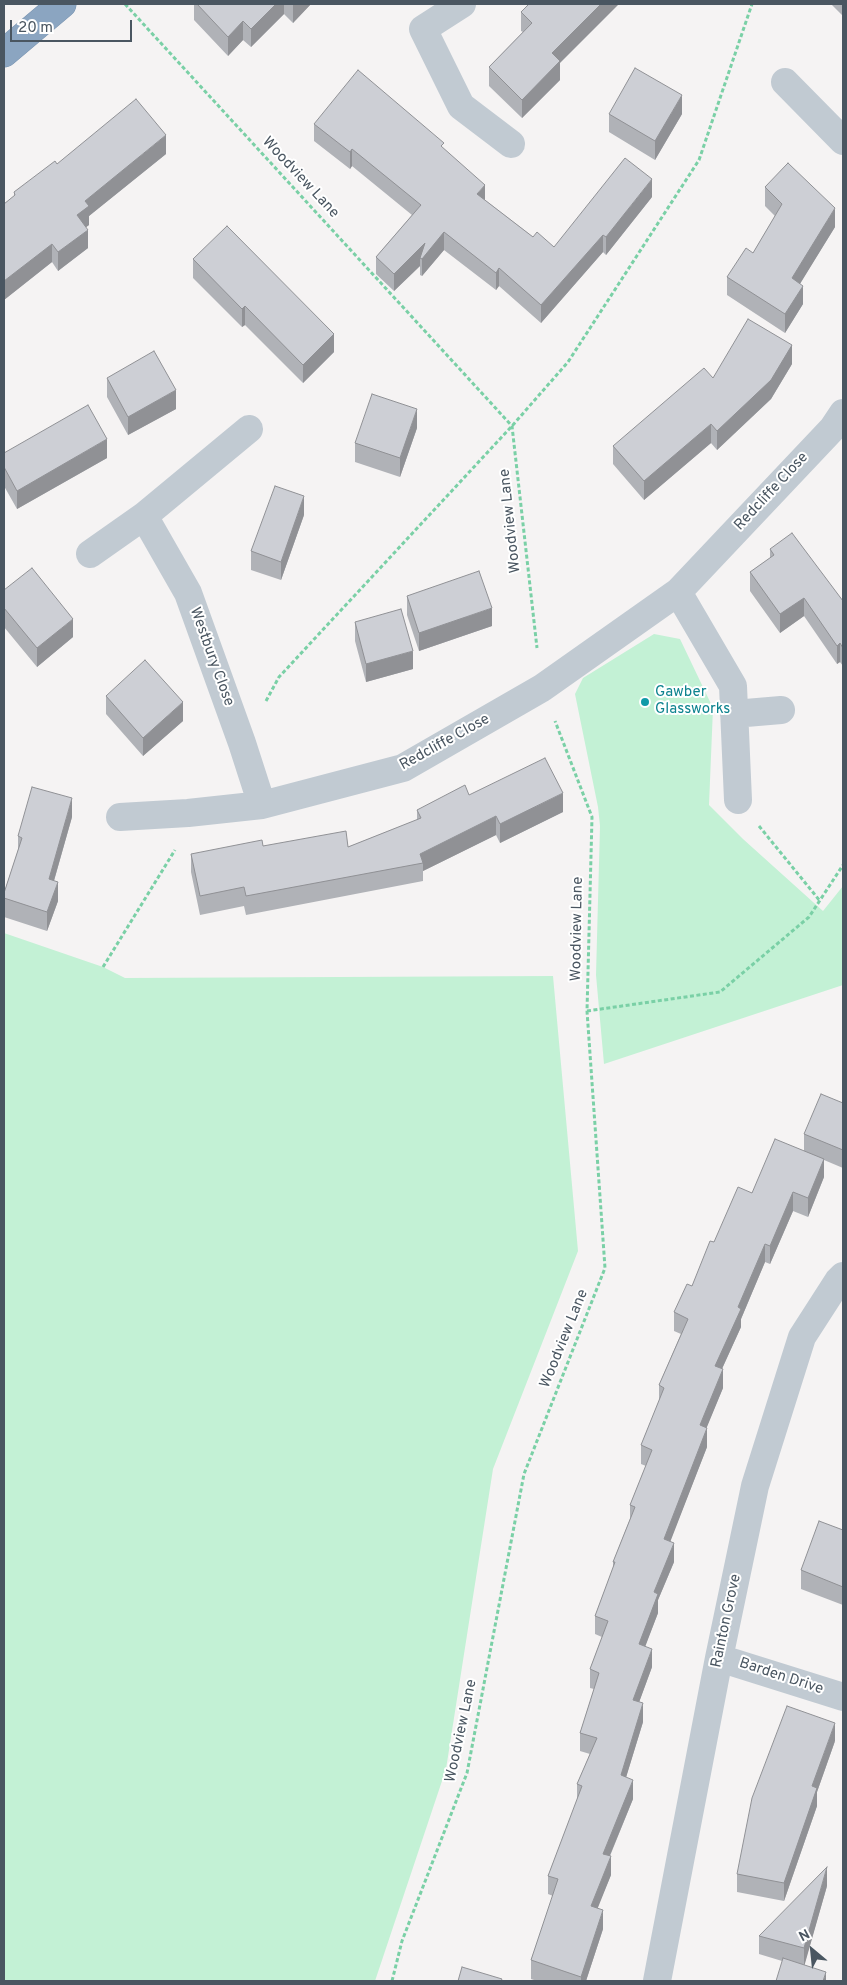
<!DOCTYPE html>
<html>
<head>
<meta charset="utf-8">
<style>
	body { margin:0 }
	#map { position:relative; width:847px; height:1985px; overflow:hidden; background:#f5f3f3; font-family:Overpass,sans-serif }
	canvas { display:block }
	.frame { position:absolute; inset:0; border:5px solid #4a5661; pointer-events:none }
	.north { position:absolute; left:787px; top:1925px; width:50px; height:50px; -webkit-text-stroke:4px #fff; paint-order:stroke; rotate:332deg; font-size:14px; font-weight:700; line-height:20px; text-align:center; color:#4a5661 }
	.north::after { content:''; display:block; margin:auto; width:18px; height:22px; background:#4a5661; clip-path:polygon(50% 0,100% 100%,50% 72%,0 100%) }
	.scale { position:absolute; left:10px; top:20px; width:122px; height:22px; box-sizing:border-box; border:2px solid #4a5661; border-top:0; padding-left:6px; font-size:15px; line-height:18px; white-space:nowrap; color:#4a5661; -webkit-text-stroke:4px #fff; paint-order:stroke }
</style>
</head>
<body>
<div id="map">
<canvas width="847" height="1985"></canvas>
<div class="frame"></div>
<div class="north">N</div>
<div class="scale">20 m</div>
</div>
<script>
const ctx = document.querySelector('canvas').getContext('2d');
ctx.lineJoin = 'round';
function fillPath(path, color) {
  ctx.fillStyle = color;
  ctx.fill(path, 'evenodd');
}
function poly(rows) {
  const path = new Path2D();
  for (const r of rows) {
    path.moveTo(r[0], r[1]);
    for (let i = 2; i < r.length; i += 2) path.lineTo(r[i], r[i + 1]);
  }
  return path;
}
function trace(path, color, width, dash) {
  ctx.strokeStyle = color;
  ctx.lineWidth = width;
  ctx.lineCap = dash ? 'butt' : 'round';
  ctx.setLineDash(dash || []);
  ctx.stroke(path);
}
function drawText(font, color, halo, rows, align = 'center') {
  ctx.font = font + ' Overpass,sans-serif';
  ctx.lineWidth = 4;
  ctx.setLineDash([]);
  ctx.textBaseline = 'middle';
  ctx.strokeStyle = halo;
  ctx.fillStyle = color;
  for (const [text, x, y, turn = 0] of rows) {
    ctx.save();
    ctx.translate(x, y);
    ctx.rotate((+turn || 0) * Math.PI / 180);
    ctx.textAlign = isNaN(turn) ? turn : align;
    if (halo) ctx.strokeText(text, 0, 0);
    ctx.fillText(text, 0, 0);
    ctx.restore();
  }
}
fillPath(poly([
	[654,634,680,639,713,708,709,805,743,839,823,911,843,886,843,985,604,1064,596,975,600,826,598,807,575,694,583,678],
	[4,933,103,967,125,978,553,976,578,1251,493,1469,446,1769,375,1981,4,1981]
]), '#c3f1d5');
const highway = poly([
	[4,53,62,4]
]);
trace(highway, '#7690ad', 29);
trace(poly([
	[125,4,512,426,537,648],
	[266,701,279,677,512,426,568,362,699,160,752,4],
	[759,826,820,901],
	[103,967,175,850],
	[587,1011,720,992,809,917,843,865],
	[392,1981,402,1941,467,1773,524,1474,605,1268,587,1011,592,817,555,721]
]), '#7ad0a6', 3, [4, 2.5]);
trace(poly([
	[462,4,423,29,461,106,511,144],
	[785,82,843,141],
	[249,429,144,516,188,593,242,743,262,805],
	[90,554,144,516],
	[678,592,733,686,738,800],
	[734,714,781,710],
	[120,817,188,813,262,805,403,768,542,688,678,592,833,428,843,413],
	[719,1658,843,1697],
	[657,1981,719,1658,755,1486,802,1337,838,1281,843,1276]
]), '#c1cad2', 28);
trace(highway, '#8ba5c1', 28);
fillPath(poly([
	[194,4,311,4,293,23,284,14,251,47,243,40,228,56,194,20],
	[529,4,560,63,560,80,522,118,489,86,489,67,523,32,521,31,521,12],
	[831,4,843,4,843,16],
	[609,114,682,114,655,160,609,132],
	[314,124,444,149,485,200,533,237,554,247,652,197,606,255,603,252,541,323,499,286,496,290,444,250,422,276,420,275,420,266,394,291,376,274,376,257,412,215,352,166,350,169,314,141],
	[166,154,89,216,89,225,86,227,88,248,58,271,52,262,4,300,4,204,14,196,14,192,57,164],
	[765,187,835,227,800,283,803,304,785,333,727,295,727,277,753,253,775,216,765,206],
	[193,259,334,352,303,383,245,325,242,327,193,278],
	[792,364,771,399,717,450,711,443,644,500,613,464,613,446,713,378],
	[107,378,176,409,128,435,107,397],
	[417,428,400,477,355,462,355,443],
	[4,453,107,458,17,509,4,486],
	[304,515,281,580,251,570,251,551],
	[770,549,843,601,843,666,840,662,837,664,804,616,780,633,750,591,750,572,770,558],
	[4,590,73,637,37,667,4,627],
	[407,596,492,626,419,651,407,615],
	[355,622,413,669,366,682,355,641],
	[106,696,183,721,143,756,106,714],
	[469,795,563,812,500,843,496,835,423,871,423,881,246,915,244,906,200,915,191,872,191,854,263,846,348,847,417,820,417,810],
	[72,817,54,881,58,901,47,931,4,917,4,893,18,850,18,836],
	[843,1103,843,1168,824,1160,824,1177,808,1217,793,1211,770,1264,765,1262,741,1319,741,1327,722,1369,723,1388,706,1428,707,1447,670,1541,674,1562,658,1600,658,1613,645,1646,652,1667,639,1702,643,1722,626,1777,633,1799,610,1856,611,1875,597,1908,603,1929,586,1981,537,1981,531,1979,531,1960,553,1896,548,1894,548,1876,577,1800,577,1784,590,1754,580,1751,580,1733,594,1689,590,1688,590,1669,602,1637,595,1634,595,1616,613,1568,613,1562,630,1519,630,1505,646,1466,641,1464,641,1445,659,1401,659,1385,681,1334,674,1331,674,1312,692,1286,714,1242,752,1193,804,1151,804,1134],
	[843,1530,843,1605,801,1589,801,1570],
	[835,1741,817,1792,817,1806,784,1901,737,1892,737,1874],
	[827,1886,804,1965,826,1981,782,1961,759,1954,759,1936]
]), '#b0b2b7');
fillPath(poly([
	[276,4,284,4,284,14,251,47,251,29],
	[293,4,311,4,293,23],
	[601,4,619,4,560,63,560,80,522,118,522,100,552,53],
	[243,21,243,40,228,56,228,37],
	[682,95,682,114,655,160,655,141],
	[166,135,166,154,89,216,89,225,77,234,77,215,85,201],
	[352,149,352,166,350,169,350,152],
	[652,179,652,197,606,255,606,237],
	[485,185,485,202,477,194],
	[835,208,835,227,792,297,792,278],
	[88,230,88,248,58,271,58,252],
	[444,232,444,250,422,276,422,259,420,258,420,266,394,291,394,274,425,243],
	[603,235,603,252,541,323,541,305],
	[52,244,52,262,4,300,4,281],
	[499,268,499,286,496,290,496,273],
	[803,286,803,304,785,333,785,314],
	[245,306,245,325,242,327,242,309],
	[334,334,334,352,303,383,303,365],
	[792,345,792,364,771,399,717,450,717,431],
	[176,390,176,409,128,435,128,417],
	[417,409,417,428,400,477,400,458],
	[711,424,711,443,644,500,644,481],
	[107,439,107,458,17,509,17,491],
	[304,496,304,515,281,580,281,562],
	[804,598,804,616,780,633,780,614],
	[492,608,492,626,419,651,419,633],
	[73,619,73,637,37,667,37,648],
	[840,643,840,662,837,664,837,646],
	[413,651,413,669,366,682,366,664],
	[183,702,183,721,143,756,143,738],
	[563,793,563,812,500,843,500,824],
	[72,798,72,817,49,898,49,879],
	[496,816,496,835,423,871,423,863,420,854],
	[58,882,58,901,47,931,47,912],
	[824,1159,824,1177,808,1217,808,1198],
	[793,1192,793,1211,770,1264,770,1246],
	[765,1244,765,1262,741,1319,741,1327,715,1384,715,1366,738,1307],
	[723,1369,723,1388,700,1444,700,1425],
	[707,1428,707,1447,664,1558,664,1539],
	[674,1543,674,1562,658,1600,658,1613,639,1663,639,1644,654,1592],
	[652,1649,652,1667,633,1719,633,1700],
	[643,1703,643,1722,621,1794,621,1775],
	[835,1723,835,1741,817,1792,817,1806,784,1901,784,1883,812,1786],
	[633,1780,633,1799,603,1872,603,1854],
	[611,1856,611,1875,591,1925,591,1906],
	[827,1867,827,1886,804,1967,804,1948],
	[603,1910,603,1929,586,1981,581,1981,581,1977],
	[826,1972,826,1981,823,1981]
]), '#909195');
const building = poly([
	[197,4,276,4,251,29,243,21,228,37,197,4],
	[529,4,601,4,552,53,560,61,522,100,489,67,532,23,521,12,529,4],
	[635,68,682,95,655,141,609,114,635,68],
	[358,70,444,143,441,146,485,185,477,194,533,237,537,232,554,247,625,158,652,179,606,237,603,235,541,305,499,268,496,273,444,232,422,259,420,258,425,243,394,274,376,257,421,205,352,149,350,152,314,124,358,70],
	[136,99,166,135,85,201,89,206,77,215,88,230,58,252,52,244,4,281,4,204,15,195,14,192,55,161,57,164,136,99],
	[788,163,835,208,792,278,803,286,785,314,727,277,746,248,753,253,782,204,765,187,788,163],
	[227,226,334,334,303,365,245,306,242,309,193,259,227,226],
	[748,319,792,345,771,380,717,431,711,424,644,481,613,446,704,368,713,378,748,319],
	[154,351,176,390,128,417,107,378,154,351],
	[372,394,417,409,400,458,355,443,372,394],
	[88,405,107,439,17,491,4,467,4,453,88,405],
	[275,486,304,496,281,562,251,551,275,486],
	[792,533,843,601,843,648,840,643,837,646,804,598,780,614,750,572,774,555,770,549,792,533],
	[32,568,73,619,37,648,4,608,4,590,32,568],
	[479,571,492,608,419,633,407,596,479,571],
	[401,609,413,651,366,664,355,622,401,609],
	[145,660,183,702,143,738,106,696,145,660],
	[545,758,563,793,500,824,496,816,420,854,423,863,246,896,244,887,200,896,191,854,262,840,263,846,346,831,348,847,421,818,417,810,465,785,469,795,545,758],
	[32,787,72,798,49,879,58,882,47,912,4,898,4,893,22,838,18,836,32,787],
	[821,1094,843,1103,843,1150,804,1134,821,1094],
	[775,1139,824,1159,808,1198,793,1192,770,1246,765,1244,738,1307,741,1309,715,1366,723,1369,700,1425,707,1428,664,1539,674,1543,654,1592,658,1594,639,1644,652,1649,633,1700,643,1703,621,1775,633,1780,603,1854,611,1856,591,1906,603,1910,581,1977,531,1960,558,1879,548,1876,582,1786,577,1784,597,1738,580,1733,599,1673,590,1669,608,1621,595,1616,615,1562,613,1562,635,1507,630,1505,652,1450,641,1445,664,1388,659,1385,688,1319,674,1312,687,1284,692,1286,710,1241,714,1242,738,1187,752,1193,775,1139],
	[819,1521,843,1530,843,1587,801,1570,819,1521],
	[787,1706,835,1723,812,1786,817,1788,784,1883,737,1874,752,1798,787,1706],
	[827,1867,804,1948,759,1936,827,1867],
	[783,1958,826,1972,823,1981,776,1981,783,1958],
	[462,1967,502,1979,501,1981,458,1981,462,1967]
]);
fillPath(building, '#cdcfd5');
trace(building, '#909195', 1);
for (const [x, y, r, color] of [
	[645,702,5,"#0f9aa8"]
]) {
  const dot = new Path2D();
  dot.arc(x, y, r, 0, 2 * Math.PI);
  ctx.fillStyle = color;
  ctx.fill(dot);
  trace(dot, '#fff', 2);
}
drawText('15px', '#4a5661', '#fff', [
	["Woodview Lane",300,178,47],
	["Redcliffe Close",772,492,-47],
	["Woodview Lane",511,521,-96],
	["Westbury Close",211,657,70],
	["Redcliffe Close",445,743,-29],
	["Woodview Lane",578,929,-89],
	["Woodview Lane",565,1339,-68],
	["Rainton Grove",727,1621,-78],
	["Barden Drive",781,1677,18],
	["Woodview Lane",462,1731,-78]
]);
drawText('15px', '#0d838f', '#fff', [
	["Gawber",655,693],
	["Glassworks",655,710]
], 'left');
</script>
</body>
</html>
